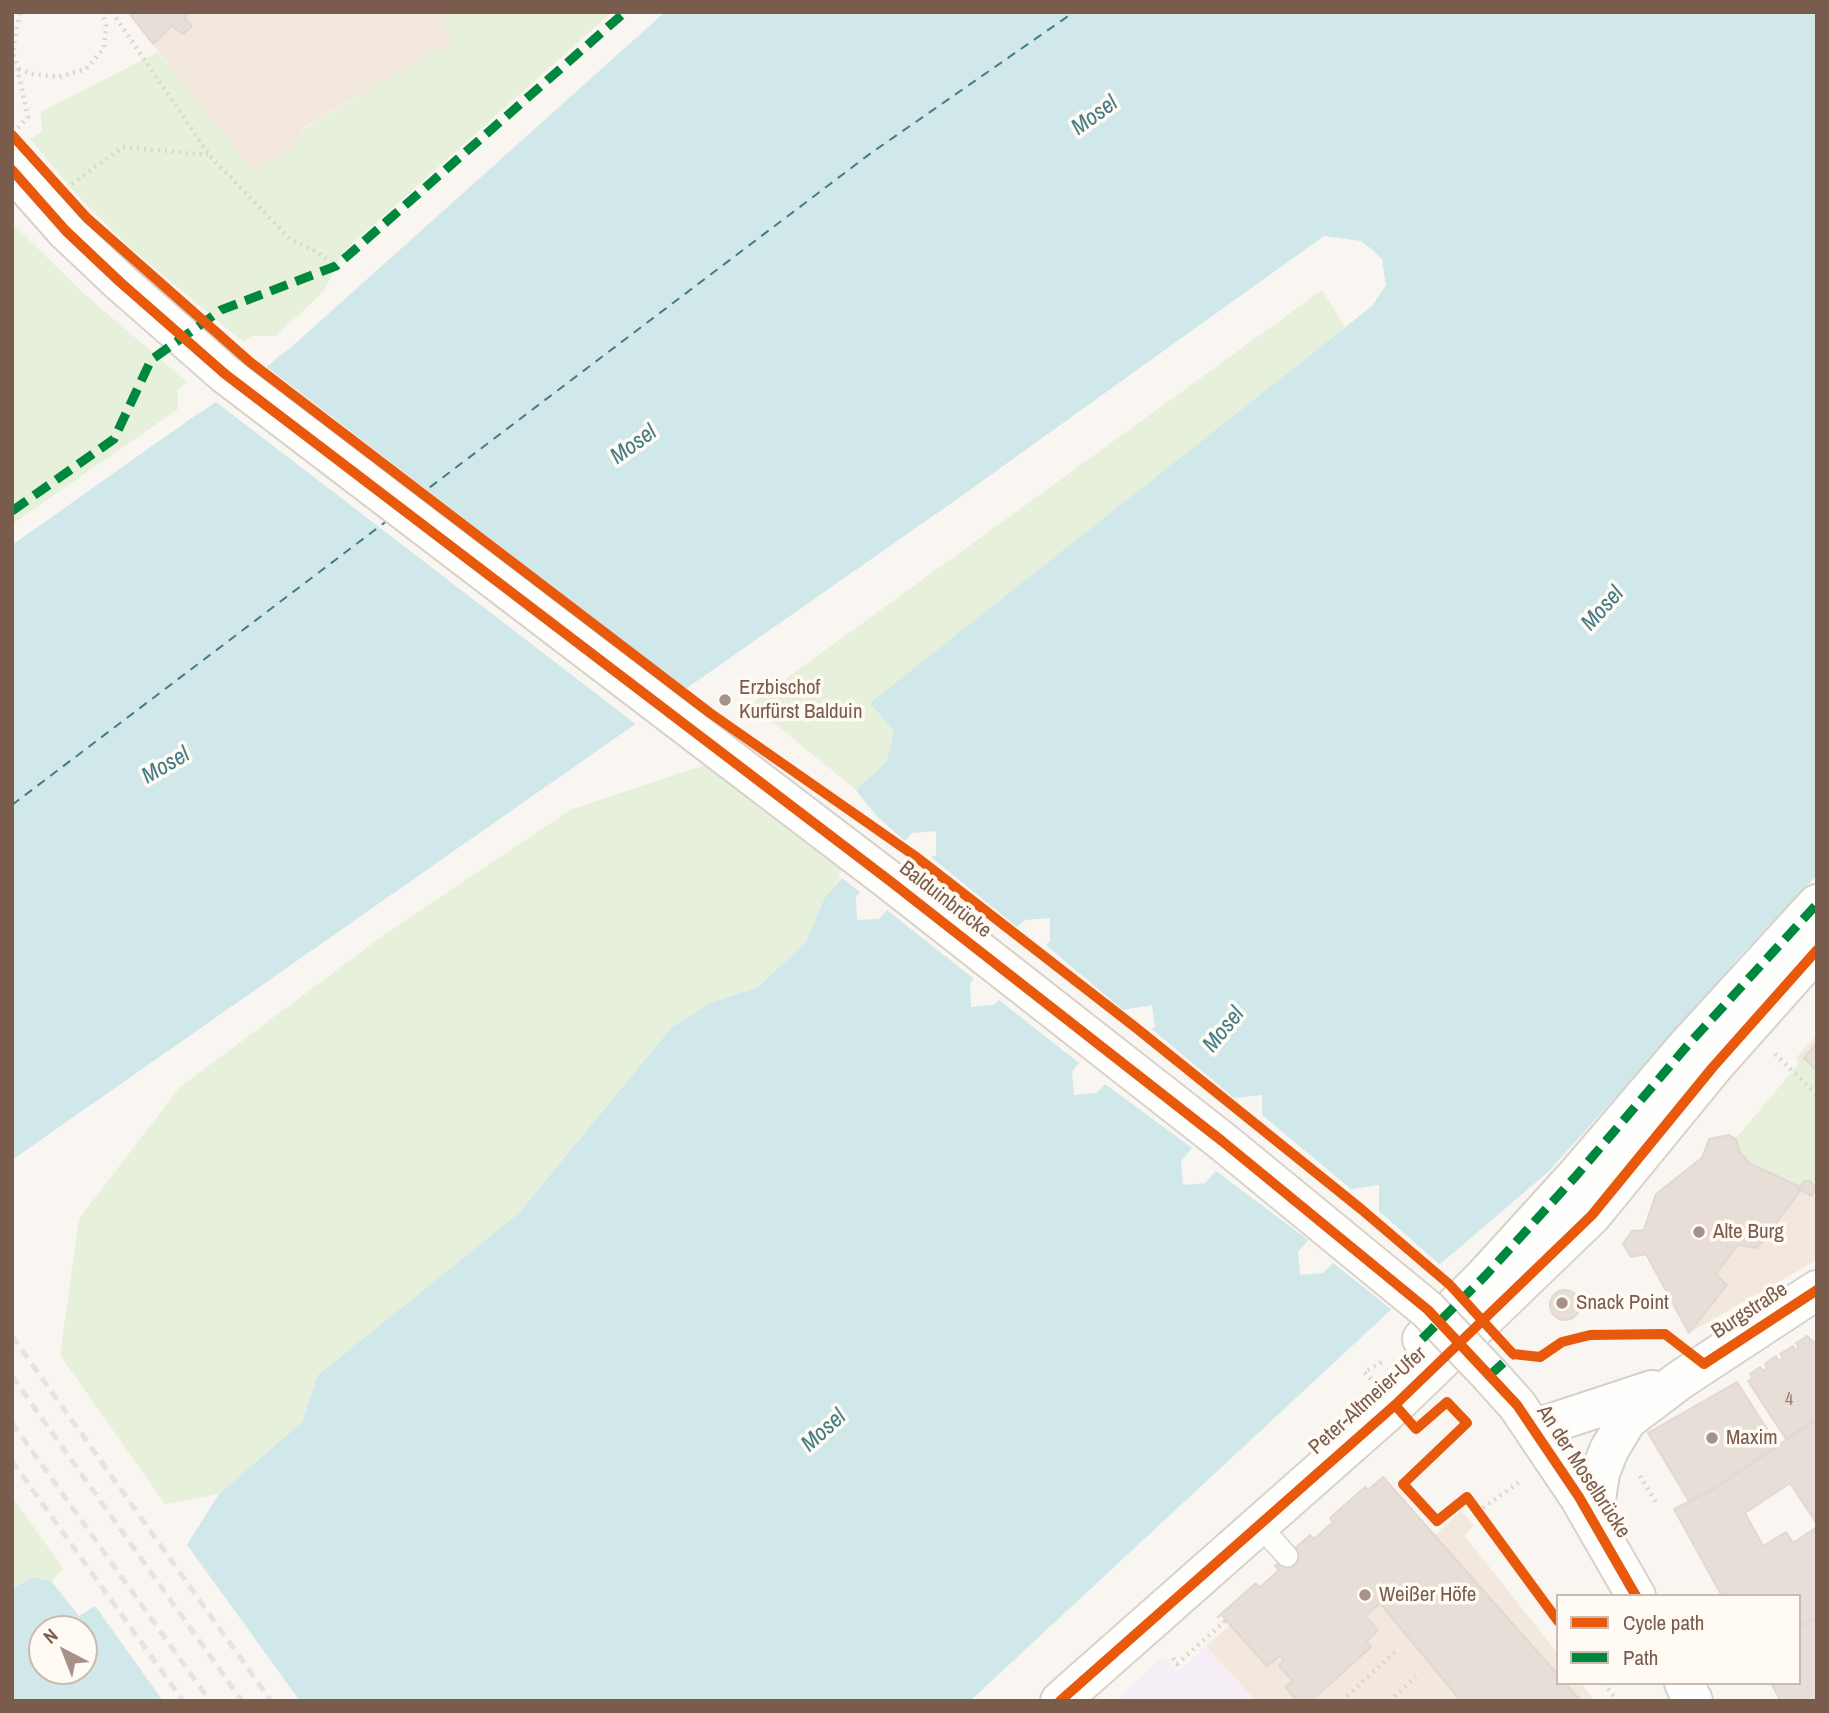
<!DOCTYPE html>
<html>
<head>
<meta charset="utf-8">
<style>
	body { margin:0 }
	#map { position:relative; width:1829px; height:1713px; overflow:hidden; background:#f9f5f0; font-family:"Archivo Narrow",sans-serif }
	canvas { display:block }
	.frame { position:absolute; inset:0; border:14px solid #7a5c4d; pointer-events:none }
	.legend { position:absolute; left:1556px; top:1594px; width:245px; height:91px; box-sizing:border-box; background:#fffaf3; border:2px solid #cabbb1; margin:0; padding:9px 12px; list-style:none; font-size:21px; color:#7a5c4d }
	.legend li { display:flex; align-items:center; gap:14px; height:35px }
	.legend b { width:35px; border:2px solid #cabbb1 }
	.north { position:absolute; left:28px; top:1615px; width:70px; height:70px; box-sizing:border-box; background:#fffaf3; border:2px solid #cabbb1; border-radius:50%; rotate:318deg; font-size:19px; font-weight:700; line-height:28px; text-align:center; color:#7a5c4d }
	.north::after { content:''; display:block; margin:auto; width:24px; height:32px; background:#a69286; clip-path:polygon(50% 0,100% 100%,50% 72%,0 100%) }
</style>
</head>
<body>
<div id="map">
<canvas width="1829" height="1713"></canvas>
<div class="frame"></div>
<ul class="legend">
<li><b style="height:9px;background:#e8590c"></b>Cycle path</li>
<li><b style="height:9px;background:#00873e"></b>Path</li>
</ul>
<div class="north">N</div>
</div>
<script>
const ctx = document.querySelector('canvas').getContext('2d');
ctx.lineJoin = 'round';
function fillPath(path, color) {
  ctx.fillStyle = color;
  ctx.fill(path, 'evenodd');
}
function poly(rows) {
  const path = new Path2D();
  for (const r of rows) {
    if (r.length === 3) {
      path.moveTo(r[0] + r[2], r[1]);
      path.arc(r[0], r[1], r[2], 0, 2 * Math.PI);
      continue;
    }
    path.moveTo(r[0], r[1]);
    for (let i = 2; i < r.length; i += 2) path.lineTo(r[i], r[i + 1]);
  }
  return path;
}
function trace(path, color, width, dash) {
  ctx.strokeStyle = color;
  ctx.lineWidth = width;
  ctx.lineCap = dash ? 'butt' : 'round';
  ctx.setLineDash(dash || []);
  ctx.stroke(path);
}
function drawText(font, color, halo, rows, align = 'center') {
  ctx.font = font + ' "Archivo Narrow",sans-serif';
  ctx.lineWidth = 7;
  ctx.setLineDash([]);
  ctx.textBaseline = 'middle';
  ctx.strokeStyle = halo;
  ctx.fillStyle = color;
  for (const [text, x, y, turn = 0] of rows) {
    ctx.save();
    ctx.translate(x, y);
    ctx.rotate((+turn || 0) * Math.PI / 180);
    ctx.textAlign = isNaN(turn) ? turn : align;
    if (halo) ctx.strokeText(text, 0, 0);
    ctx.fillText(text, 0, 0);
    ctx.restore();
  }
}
fillPath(poly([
	[128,12,458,12,443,22,456,40,304,127,294,149,251,171],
	[1817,1035,1817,1260,1689,1333,1646,1254,1631,1257,1625,1250,1625,1239,1632,1231,1644,1230,1702,1158,1709,1139,1723,1135,1736,1138,1799,1064,1796,1058],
	[1383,1477,1434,1536,1461,1511,1474,1525,1465,1536,1558,1654,1558,1683,1581,1683,1595,1701,1256,1701,1206,1646,1230,1625,1221,1614,1256,1583,1260,1587,1279,1570,1275,1566,1310,1535,1314,1539,1333,1522,1330,1518,1365,1487,1368,1490]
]), '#f2e8de');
fillPath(poly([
	[1206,1646,1256,1701,1115,1701,1163,1657,1178,1672]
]), '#f6eef6');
fillPath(poly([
	[458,12,612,12,343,252,324,291,276,336,252,336,243,342,126,244,77,195,30,139,42,132,41,112,158,52,252,170,294,149,304,128,455,40,442,22],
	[12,223,82,292,187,382,178,389,178,409,12,524],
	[1322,290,1345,327,871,703,894,731,888,761,856,790,751,704],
	[704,765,844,872,825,897,806,942,758,987,710,1003,671,1028,519,1213,318,1375,302,1422,219,1494,165,1504,60,1355,79,1219,179,1088,378,939,570,810],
	[1804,1058,1817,1071,1817,1196,1813,1194,1816,1188,1812,1182,1804,1181,1800,1187,1749,1163,1739,1151,1736,1139],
	[12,1497,64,1569,51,1581,35,1577,12,1588]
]), '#e7f0db');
fillPath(poly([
	[665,12,1817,12,1817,875,1736,960,1730,970,1548,1172,1439,1265,970,1701,12,1701,12,1588,35,1577,51,1581,79,1616,183,1551,219,1494,302,1422,318,1375,519,1213,671,1028,710,1003,758,987,806,942,825,897,886,828,856,790,887,761,894,731,870,703,1372,306,1386,285,1382,259,1374,251,1361,241,1324,236,950,504,12,1160,12,545,288,350],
	[42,1629,84,1629,84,1671,42,1671]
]), '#d0e8ea');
fillPath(poly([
	[277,354,277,358,267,367,687,690,637,725,216,402,200,413,194,412],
	[864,805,905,841,912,833,936,831,936,855,931,857,1017,927,1025,920,1050,918,1050,941,1046,945,1123,1010,1152,1005,1155,1027,1152,1029,1234,1098,1262,1095,1262,1115,1351,1189,1379,1185,1379,1211,1439,1264,1446,1263,1391,1316,1392,1310,1333,1263,1323,1273,1300,1275,1298,1252,1308,1240,1216,1171,1205,1183,1183,1185,1181,1161,1192,1148,1105,1084,1096,1093,1074,1095,1072,1072,1079,1063,999,1000,994,1005,971,1007,970,984,974,979,887,910,879,919,857,920,856,897,860,892,838,875,881,828],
	[185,1542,300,1701,163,1701,93,1603,181,1548]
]), '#f9f5f0');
trace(poly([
	[417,497,871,153,1074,12],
	[12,805,388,520]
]), '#437c86', 2, [9, 7]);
const building = poly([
	[128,12,188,12,185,18,192,26,183,34,172,26,153,44,128,12],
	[1817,1043,1817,1071,1804,1058,1817,1043],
	[1729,1135,1736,1139,1739,1151,1749,1163,1800,1187,1804,1181,1810,1181,1816,1188,1812,1196,1798,1189,1799,1193,1757,1248,1738,1245,1716,1274,1727,1285,1689,1333,1646,1254,1631,1257,1623,1244,1632,1231,1644,1230,1656,1194,1702,1158,1709,1139,1729,1135],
	[1565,1305,15],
	[1807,1336,1817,1345,1817,1419,1786,1439,1748,1381,1753,1378,1750,1374,1760,1367,1763,1371,1767,1368,1765,1364,1776,1356,1779,1361,1783,1358,1780,1354,1793,1346,1795,1350,1799,1347,1796,1343,1807,1336],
	[1737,1382,1778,1446,1715,1488,1689,1501,1648,1433,1737,1382],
	[1817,1419,1817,1524,1790,1483,1745,1513,1763,1546,1786,1532,1793,1543,1817,1527,1817,1617,1799,1627,1799,1596,1722,1596,1674,1509,1715,1488,1817,1419],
	[1383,1477,1558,1675,1558,1683,1565,1683,1581,1701,1461,1701,1380,1603,1365,1616,1378,1630,1366,1642,1371,1647,1311,1701,1297,1701,1285,1687,1293,1681,1279,1666,1284,1660,1280,1656,1267,1666,1230,1625,1221,1614,1256,1583,1259,1588,1279,1570,1275,1566,1310,1535,1314,1539,1333,1522,1330,1518,1365,1487,1368,1490,1383,1477],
	[1817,1617,1817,1701,1781,1701,1771,1683,1799,1683,1799,1627,1817,1617]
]);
fillPath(building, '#e6ded7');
trace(building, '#e2d8d2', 2);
const lane = poly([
	[1259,1525,1287,1556]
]);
const street = poly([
	[1422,1339,1485,1276,1576,1176,1687,1046,1817,904],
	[1534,1429,1652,1390],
	[1593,1519,1600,1473,1609,1450,1627,1420,1680,1380,1817,1290]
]);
const secondary = poly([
	[1490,1375,1517,1405,1579,1497,1636,1596],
	[1684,1683,1693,1701],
	[1060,1701,1395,1405,1592,1215,1713,1067,1817,950]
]);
trace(lane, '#d7d1cb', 24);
trace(street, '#d7d1cb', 42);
trace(secondary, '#d9d2cb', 42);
trace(poly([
	[112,12,209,155,290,239,317,252,336,266],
	[12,67,33,74,59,77,86,69,104,48,106,26,102,12],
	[72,184,123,147,208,155],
	[1775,1054,1817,1095],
	[1371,1379,1364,1372,1382,1362],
	[1449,1403,1467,1423,1403,1484,1437,1521,1467,1497,1558,1621],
	[1640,1476,1657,1504],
	[1477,1512,1522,1480],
	[1173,1658,1177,1664,1224,1622,1215,1612],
	[1604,1683,1617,1701],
	[1342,1701,1398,1649],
	[1389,1701,1416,1677]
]), '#dcd5d0', 4.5, [2, 5]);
trace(lane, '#fefefd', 21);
trace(street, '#fefefd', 38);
trace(secondary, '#fefefd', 38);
trace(poly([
	[12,1336,271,1701],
	[12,1376,242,1701],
	[12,1423,210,1701],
	[12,1461,183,1701]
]), '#e6e3e7', 5, [10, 7]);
const secondaryBridge = poly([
	[12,170,66,231,120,282,225,374,890,881,1222,1141,1428,1310,1490,1375]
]);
trace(secondaryBridge, '#d9d2cb', 42, []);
trace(poly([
	[13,133,28,117,13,50,20,12]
]), '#dcd5d0', 4.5, [2, 5]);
trace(secondaryBridge, '#fefefd', 38);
trace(poly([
	[12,511,114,439,151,360,221,310,336,266,625,12],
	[1422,1339,1485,1276,1576,1176,1687,1046,1817,904],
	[1490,1375,1513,1354,1510,1350]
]), '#00873e', 9, [18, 9]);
trace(poly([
	[12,135,87,218,250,362,710,713,915,856,1135,1027,1361,1209,1450,1285,1513,1354,1540,1357,1562,1342,1590,1335,1665,1334,1704,1364,1817,1290],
	[12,170,66,231,120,282,225,374,890,881,1222,1141,1428,1310,1517,1405,1579,1497,1636,1596],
	[1395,1405,1416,1429,1447,1402,1467,1423,1403,1484,1437,1521,1467,1497,1558,1621],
	[1060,1701,1395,1405,1592,1215,1713,1067,1817,950]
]), '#e8590c', 10);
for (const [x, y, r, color] of [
	[725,700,7,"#a69286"],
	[1699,1232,7,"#a69286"],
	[1562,1303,7,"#a69286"],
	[1712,1438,7,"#a69286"],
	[1365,1595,7,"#a69286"]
]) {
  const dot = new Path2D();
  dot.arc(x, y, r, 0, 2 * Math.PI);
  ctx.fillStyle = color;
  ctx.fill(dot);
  trace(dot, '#fffaf3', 2.5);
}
drawText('18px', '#977e72', null, [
	["4",1789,1400]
]);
drawText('21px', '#7a5c4d', '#fffaf3', [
	["Erzbischof",739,688],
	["Kurfürst Balduin",739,712],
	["Alte Burg",1713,1232],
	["Snack Point",1576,1303],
	["Maxim",1726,1438],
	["Weißer Höfe",1379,1595]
], 'left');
drawText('21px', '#7a5c4d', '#fffaf3', [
	["Balduinbrücke",945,900,38],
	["Burgstraße",1750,1311,-33],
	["Peter-Altmeier-Ufer",1368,1401,-42],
	["An der Moselbrücke",1583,1472,57]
]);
drawText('italic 23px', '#437c86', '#fffaf3', [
	["Mosel",1095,116,-36],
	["Mosel",634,445,-36],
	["Mosel",1603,609,-48],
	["Mosel",166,766,-30],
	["Mosel",1224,1030,-51],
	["Mosel",824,1431,-42]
]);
</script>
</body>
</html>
